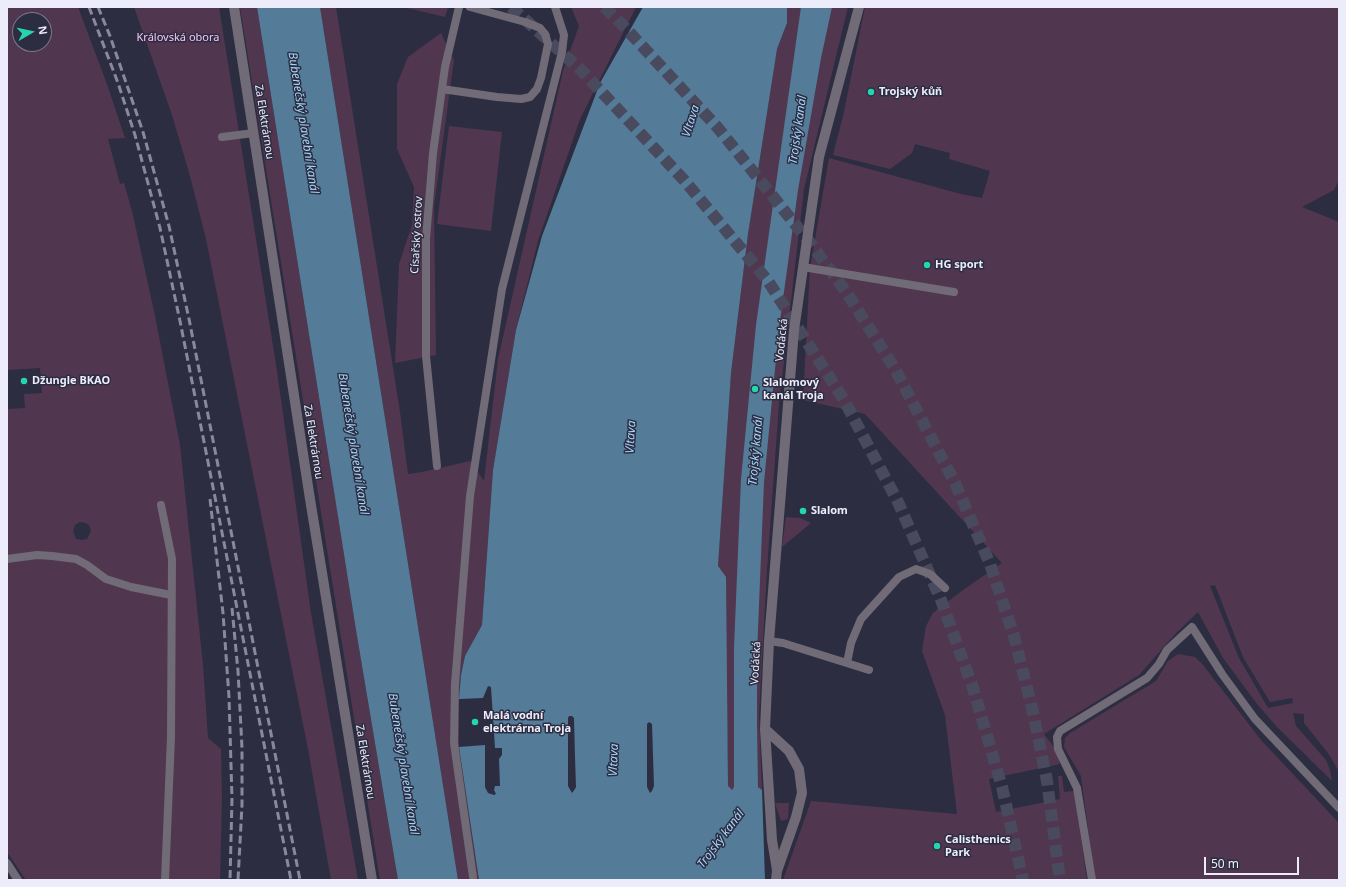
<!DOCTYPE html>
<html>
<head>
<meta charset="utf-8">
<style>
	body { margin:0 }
	#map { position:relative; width:1346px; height:887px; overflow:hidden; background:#2d2d42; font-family:"Noto Sans",sans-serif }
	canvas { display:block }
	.frame { position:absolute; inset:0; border:8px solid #ececfb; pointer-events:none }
	.north { position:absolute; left:12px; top:12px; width:40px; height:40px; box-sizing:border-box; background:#2d2d42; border:1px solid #79798c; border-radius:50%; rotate:81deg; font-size:11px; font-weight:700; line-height:16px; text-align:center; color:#ececfb }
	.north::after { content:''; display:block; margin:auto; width:14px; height:18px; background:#25d5ae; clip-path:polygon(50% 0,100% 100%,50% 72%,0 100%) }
	.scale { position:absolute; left:1204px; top:857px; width:95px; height:18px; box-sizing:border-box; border:2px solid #ececfb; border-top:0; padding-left:5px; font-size:12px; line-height:14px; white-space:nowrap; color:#ececfb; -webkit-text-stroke:3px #2d2d42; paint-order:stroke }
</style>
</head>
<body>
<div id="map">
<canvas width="1346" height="887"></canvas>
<div class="frame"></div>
<div class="north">N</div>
<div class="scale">50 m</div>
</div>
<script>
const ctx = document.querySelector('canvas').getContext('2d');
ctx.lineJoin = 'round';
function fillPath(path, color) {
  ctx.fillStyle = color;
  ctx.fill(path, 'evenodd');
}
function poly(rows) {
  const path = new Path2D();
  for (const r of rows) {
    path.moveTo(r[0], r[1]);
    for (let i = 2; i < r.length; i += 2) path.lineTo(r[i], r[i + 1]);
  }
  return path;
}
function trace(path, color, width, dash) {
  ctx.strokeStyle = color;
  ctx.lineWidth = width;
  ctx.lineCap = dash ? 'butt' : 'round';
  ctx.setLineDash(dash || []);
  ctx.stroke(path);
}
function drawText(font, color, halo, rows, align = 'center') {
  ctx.font = font + ' "Noto Sans",sans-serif';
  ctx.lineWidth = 3;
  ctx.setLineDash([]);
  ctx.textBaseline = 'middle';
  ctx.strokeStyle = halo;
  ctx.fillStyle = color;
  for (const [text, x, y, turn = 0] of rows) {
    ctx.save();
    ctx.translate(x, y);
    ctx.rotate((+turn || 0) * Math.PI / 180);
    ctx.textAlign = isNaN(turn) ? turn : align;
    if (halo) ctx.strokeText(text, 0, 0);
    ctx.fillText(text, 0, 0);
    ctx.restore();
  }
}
fillPath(poly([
	[7,7,78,7,108,87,125,138,108,139,120,184,124,183,133,215,155,316,180,445,203,665,208,738,221,749,222,799,220,880,26,880,7,852,7,409,25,408,24,394,42,393,40,368,7,370],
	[20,20,44,20,44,44,20,44],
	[80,522,86,523,89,525,91,531,87,539,82,540,76,539,73,531,75,525],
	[134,7,219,7,277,371,311,613,358,880,331,880,308,749,206,239,190,176,172,115],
	[240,7,257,7,356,630,398,880,380,880],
	[320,7,336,7,400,412,408,474,422,472,470,461,484,481,498,359,563,71,579,26,571,7,636,7,580,119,538,241,516,330,493,470,482,625,465,656,461,675,459,699,459,747,479,880,458,880],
	[403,7,448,7,445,17],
	[787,7,848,7,804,189,779,404,767,569,759,714,762,790,758,787,732,790,728,787,728,755,718,566,731,373,748,234,775,62,777,49,787,23],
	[865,7,1339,7,1339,180,1334,190,1302,207,1339,222,1339,775,1338,770,1328,753,1304,723,1304,714,1293,713,1296,726,1326,760,1330,770,1332,781,1276,726,1257,704,1223,658,1198,612,1176,633,1139,675,1044,734,1056,750,1060,764,989,779,996,812,1060,799,1058,776,1062,776,1064,792,1074,791,1087,880,783,880,811,801,957,814,945,715,922,651,926,626,933,613,963,590,1002,563,865,414,803,400,810,268,829,158,961,194,982,198,990,171,949,159,950,153,915,144,912,153,890,169,833,155,844,112],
	[1215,585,1243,657,1270,702,1292,698,1293,703,1268,708,1239,658,1210,586],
	[441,33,454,60,434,206,436,355,395,363,399,264,412,225,414,187,397,149,397,84,408,57],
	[449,126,502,132,491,231,437,224],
	[786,517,800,518,811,523,782,547],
	[1178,654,1195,657,1203,665,1261,740,1339,823,1339,880,1095,880,1081,776,1064,747,1065,738,1070,733,1156,681,1168,661],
	[775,803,789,803,788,819,781,821]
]), '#50374f');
fillPath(poly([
	[257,7,320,7,458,880,398,880,356,630],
	[643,7,787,7,787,23,777,49,775,62,748,234,731,373,718,566,726,577,728,786,732,790,734,787,734,648,741,479,756,325,801,7,832,7,821,58,798,190,779,328,764,482,757,654,757,725,758,787,762,790,765,880,479,880,459,747,485,745,485,787,488,793,494,795,496,794,494,790,495,786,500,786,499,759,502,755,502,748,495,748,491,687,488,686,483,698,459,699,461,675,465,656,482,625,493,470,516,330,542,236,600,83],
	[569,716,572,716,574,718,575,757,576,787,575,789,572,793,568,786,568,718],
	[649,722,652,724,654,786,652,791,650,793,647,787,647,724]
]), '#547c98');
trace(poly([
	[511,7,581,70,684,180,768,281,844,400,898,502,941,600,973,688,1002,787,1023,880],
	[604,7,617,19,718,128,811,244,847,293,895,369,956,485,990,564,1014,636,1033,712,1047,781,1060,880]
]), '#4a4a5e', 12, [12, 6]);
trace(poly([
	[442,89,497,97,521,99,530,97,537,89,541,78,548,44,545,34,540,28,525,22,470,7],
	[222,137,254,133],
	[803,267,954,292],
	[437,466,426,356,426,239,433,153,445,67,459,7],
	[161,505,172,559,171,737,165,880],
	[7,559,37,555,52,556,76,559,87,565,106,579,131,587,171,595],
	[769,641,783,643,869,670],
	[847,663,851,643,861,619,899,577,916,569,930,574,945,588],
	[7,863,18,880],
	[473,877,454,743,455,684,470,496,502,289,562,52,564,35,555,7],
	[1092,880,1077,788,1058,749,1057,737,1060,731,1147,678,1159,664,1167,650,1192,627,1222,674,1255,719,1339,808]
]), '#706b76', 8);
trace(poly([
	[234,7,310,499,372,880],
	[765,729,772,840,777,870],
	[776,880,777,871,796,817,802,793,799,769,789,751,765,729,769,641,794,330,819,157,859,7]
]), '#706b76', 10);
trace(poly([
	[89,7,118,83,135,135,160,228,180,321,291,880],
	[98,7,110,36,143,132,169,226,189,319,300,880],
	[210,499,223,613,229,697,232,799,230,880],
	[232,608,238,671,242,748,242,805,238,880]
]), '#89899b', 3, [8, 4]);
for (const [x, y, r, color] of [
	[871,92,4,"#25d5ae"],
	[927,265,4,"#25d5ae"],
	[24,381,4,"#25d5ae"],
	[755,389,4,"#25d5ae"],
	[803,511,4,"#25d5ae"],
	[475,722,4,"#25d5ae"],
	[937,846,4,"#25d5ae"]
]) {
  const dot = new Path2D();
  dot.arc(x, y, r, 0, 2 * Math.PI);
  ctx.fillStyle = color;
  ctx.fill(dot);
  trace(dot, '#2d2d42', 1.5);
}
drawText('11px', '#f9c2f6', '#2d2d42', [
	["Královská obora",178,38]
]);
drawText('bold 11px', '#ececfb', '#2d2d42', [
	["Trojský kůň",879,92],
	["HG sport",935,265],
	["Džungle BKAO",32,381],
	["Slalomový",763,383],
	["kanál Troja",763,396],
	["Slalom",811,511],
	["Malá vodní",483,716],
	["elektrárna Troja",483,729],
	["Calisthenics",945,840],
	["Park",945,853]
], 'left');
drawText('11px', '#ececfb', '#2d2d42', [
	["Za Elektrárnou",264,122,81],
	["Císařský ostrov",417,235,-87],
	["Vodácká",782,340,-84],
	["Za Elektrárnou",313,442,81],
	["Vodácká",756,663,-87],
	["Za Elektrárnou",365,762,81]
]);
drawText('italic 12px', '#a3d6fa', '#2d2d42', [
	["Vltava",691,121,-72],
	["Bubenečský plavební kanál",303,123,81],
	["Trojský kanál",798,130,-82],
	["Vltava",631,437,-87],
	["Bubenečský plavební kanál",353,444,81],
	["Trojský kanál",756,451,-85],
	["Vltava",614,760,-88],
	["Bubenečský plavební kanál",403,764,81],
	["Trojský kanál",721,839,-53]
]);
</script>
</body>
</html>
